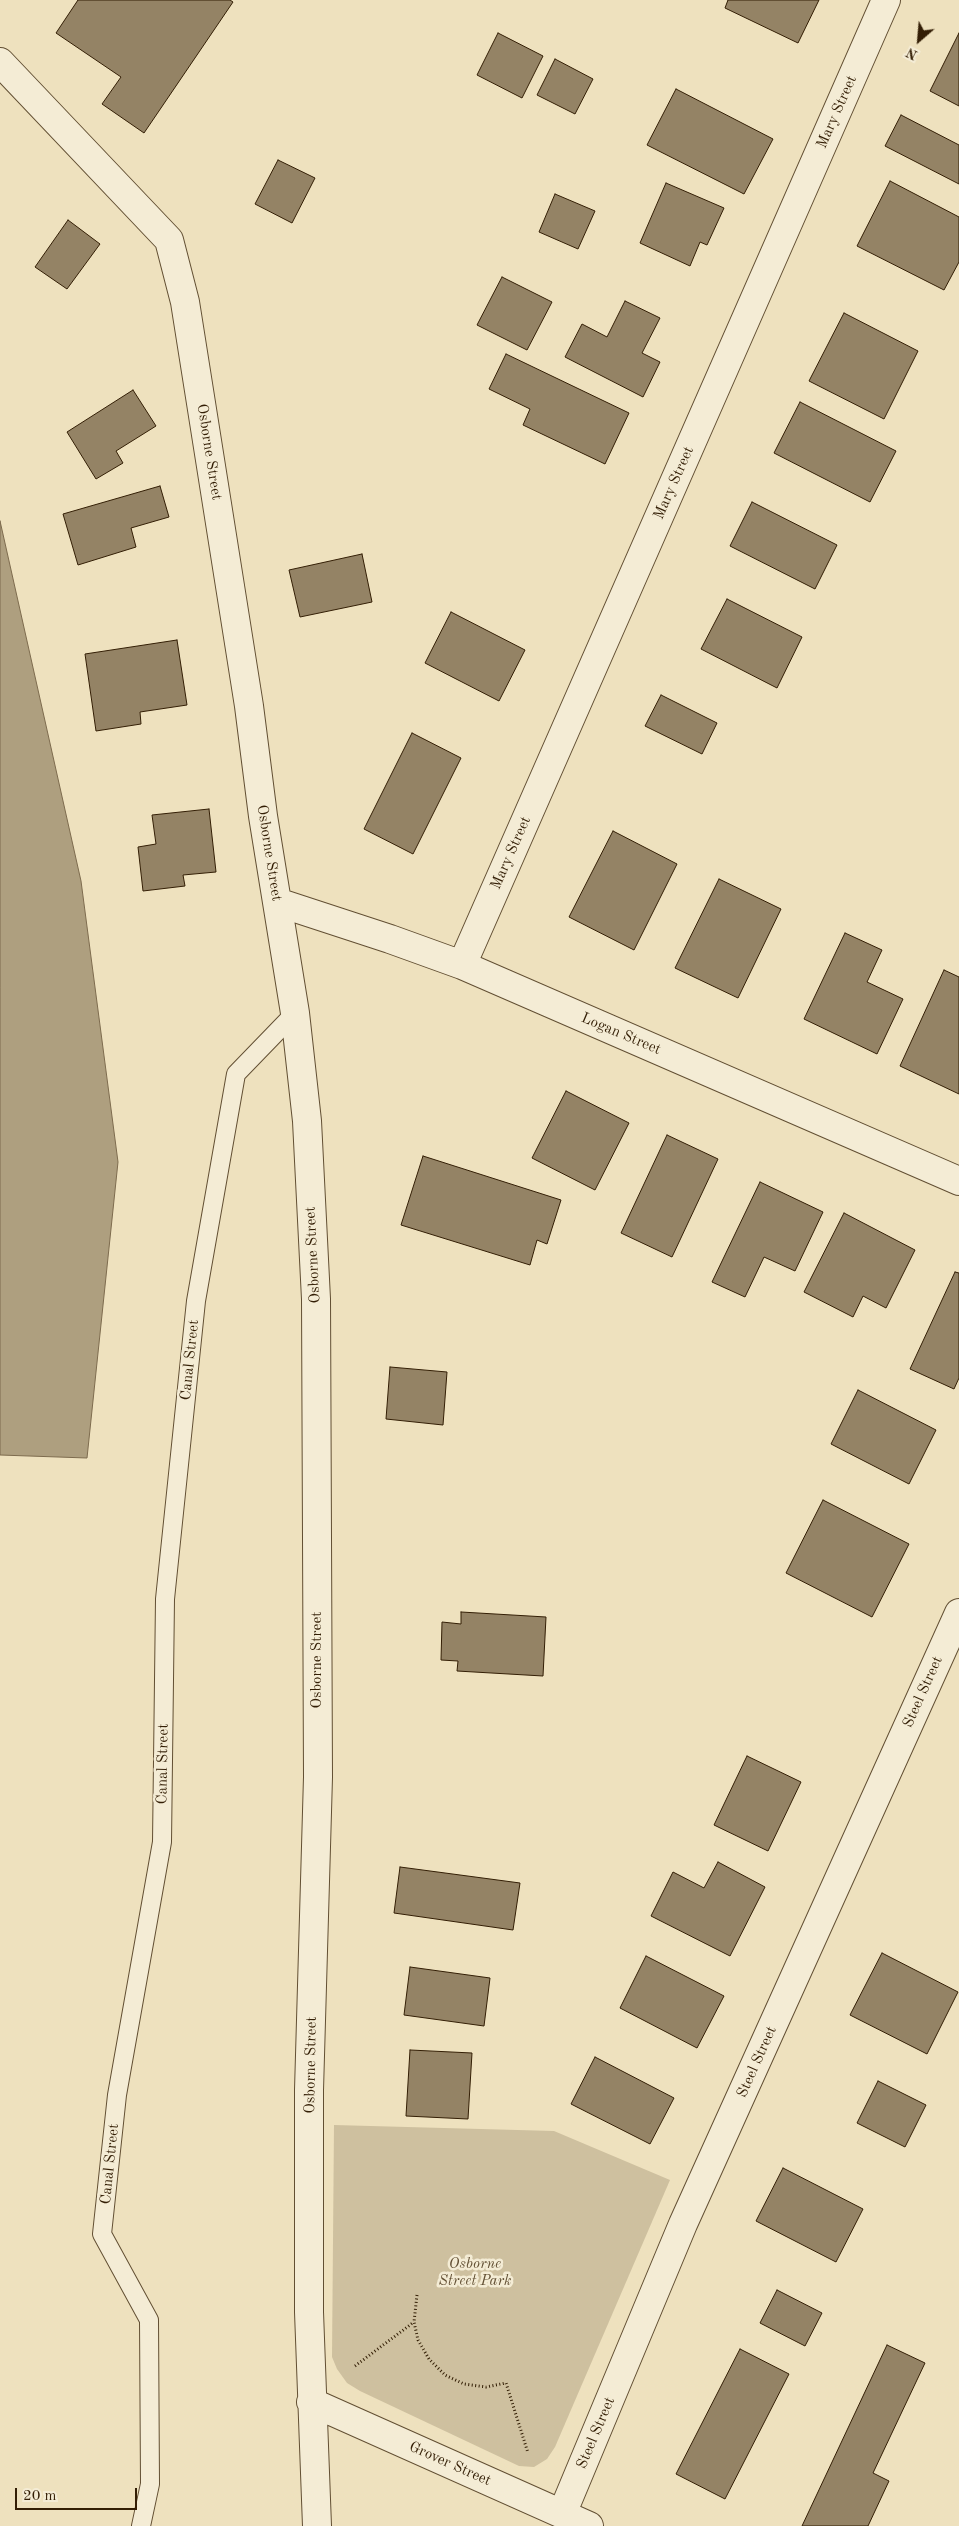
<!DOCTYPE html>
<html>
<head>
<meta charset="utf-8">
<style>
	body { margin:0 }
	#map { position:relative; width:959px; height:2526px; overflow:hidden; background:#eee1be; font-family:"Old Standard TT",serif }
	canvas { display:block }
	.north { position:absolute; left:894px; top:15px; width:50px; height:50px; -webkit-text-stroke:4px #f4ecd5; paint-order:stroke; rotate:207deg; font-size:14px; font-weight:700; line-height:20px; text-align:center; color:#331e05 }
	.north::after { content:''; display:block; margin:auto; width:18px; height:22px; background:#331e05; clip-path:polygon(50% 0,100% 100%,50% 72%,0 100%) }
	.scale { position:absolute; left:15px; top:2488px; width:122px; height:22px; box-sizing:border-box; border:2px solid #331e05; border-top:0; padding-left:6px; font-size:15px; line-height:18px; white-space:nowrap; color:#331e05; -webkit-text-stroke:4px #f4ecd5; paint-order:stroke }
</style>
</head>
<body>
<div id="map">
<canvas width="959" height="2526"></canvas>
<div class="north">N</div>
<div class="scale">20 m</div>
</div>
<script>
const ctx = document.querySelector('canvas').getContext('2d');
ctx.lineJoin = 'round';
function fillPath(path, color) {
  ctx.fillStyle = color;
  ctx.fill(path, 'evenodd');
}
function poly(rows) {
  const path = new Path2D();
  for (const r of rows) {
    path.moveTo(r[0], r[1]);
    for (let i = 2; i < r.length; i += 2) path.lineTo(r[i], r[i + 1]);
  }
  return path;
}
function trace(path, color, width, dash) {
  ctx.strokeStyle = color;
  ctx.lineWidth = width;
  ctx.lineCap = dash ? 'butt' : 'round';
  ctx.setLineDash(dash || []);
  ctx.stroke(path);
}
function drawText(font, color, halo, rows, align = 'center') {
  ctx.font = font + ' "Old Standard TT",serif';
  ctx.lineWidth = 5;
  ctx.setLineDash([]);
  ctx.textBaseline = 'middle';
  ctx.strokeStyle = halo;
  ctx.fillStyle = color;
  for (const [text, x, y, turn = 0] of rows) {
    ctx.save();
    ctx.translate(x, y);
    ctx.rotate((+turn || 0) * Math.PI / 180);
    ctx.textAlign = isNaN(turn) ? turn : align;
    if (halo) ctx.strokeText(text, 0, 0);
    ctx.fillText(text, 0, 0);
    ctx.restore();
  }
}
fillPath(poly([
	[334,2125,554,2131,670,2180,555,2447,547,2459,534,2467,519,2466,360,2391,347,2383,337,2369,332,2357]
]), '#cec09f');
const water = poly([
	[0,521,81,881,118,1162,87,1458,0,1455,0,521]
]);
fillPath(water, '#ae9f7f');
trace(water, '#7d6b4e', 1);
const building = poly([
	[78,0,230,0,233,2,144,133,102,104,121,77,56,33,78,0],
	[728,0,819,0,798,43,725,8,728,0],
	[498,33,543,56,522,98,477,75,498,33],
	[959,33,959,106,930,91,959,33],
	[555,59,593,79,575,114,537,95,555,59],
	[676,89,773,139,744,194,647,145,676,89],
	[901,115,959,145,959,184,885,146,901,115],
	[278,160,315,178,292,223,255,204,278,160],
	[890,181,959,217,959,262,944,290,857,246,890,181],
	[666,183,724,208,707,245,700,242,690,266,640,243,666,183],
	[555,194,595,211,578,249,539,232,555,194],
	[68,220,100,244,67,289,35,267,68,220],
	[502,277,552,302,527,350,477,325,502,277],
	[625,301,660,318,642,353,660,362,643,397,565,357,582,324,607,337,625,301],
	[844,313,918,351,884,419,809,381,844,313],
	[506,354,629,413,605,464,523,425,530,409,489,389,506,354],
	[133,390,156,426,116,451,123,463,96,479,67,432,133,390],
	[800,402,896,451,870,502,774,453,800,402],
	[160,486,169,517,131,528,136,547,78,565,63,514,160,486],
	[752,502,837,545,815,589,730,546,752,502],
	[362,554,372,602,300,617,289,570,362,554],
	[727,599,802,637,777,688,701,649,727,599],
	[451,612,525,650,499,701,425,663,451,612],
	[177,640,187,705,140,712,141,724,96,731,85,654,177,640],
	[661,695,717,723,702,754,645,726,661,695],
	[412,733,461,758,413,854,364,829,412,733],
	[209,809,216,872,183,875,185,886,143,891,138,847,156,844,152,815,209,809],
	[613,831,677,864,634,950,569,917,613,831],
	[719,879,781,909,738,998,675,968,719,879],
	[845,933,882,950,867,982,903,999,877,1054,804,1019,845,933],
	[944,970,959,977,959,1094,900,1066,944,970],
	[566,1091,629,1123,595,1190,532,1158,566,1091],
	[667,1135,718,1159,672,1257,621,1233,667,1135],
	[423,1156,561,1200,547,1244,537,1240,530,1265,401,1225,423,1156],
	[760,1182,823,1212,795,1271,764,1257,745,1297,712,1282,760,1182],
	[844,1213,915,1250,886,1308,863,1296,853,1317,804,1292,844,1213],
	[955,1272,959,1273,959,1378,954,1389,910,1369,955,1272],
	[390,1367,447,1372,443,1425,386,1419,390,1367],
	[858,1390,936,1430,909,1484,831,1444,858,1390],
	[823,1500,909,1544,872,1617,786,1573,823,1500],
	[461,1612,546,1617,543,1676,457,1671,458,1661,441,1660,442,1622,461,1624,461,1612],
	[747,1756,801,1782,768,1851,714,1825,747,1756],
	[718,1862,765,1887,730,1956,651,1916,673,1872,704,1888,718,1862],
	[400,1867,520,1883,513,1930,394,1913,400,1867],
	[882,1953,958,1992,927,2054,850,2015,882,1953],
	[646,1956,724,1996,697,2048,620,2008,646,1956],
	[410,1967,490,1978,484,2026,404,2015,410,1967],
	[410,2050,472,2053,468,2119,406,2116,410,2050],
	[595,2057,674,2098,650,2144,571,2104,595,2057],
	[878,2081,926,2105,905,2147,857,2123,878,2081],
	[783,2168,863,2209,836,2262,756,2221,783,2168],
	[777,2290,822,2313,805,2346,760,2323,777,2290],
	[887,2345,925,2363,873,2473,889,2481,868,2526,802,2526,887,2345],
	[740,2349,789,2374,725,2499,676,2474,740,2349]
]);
fillPath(building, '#948365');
trace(building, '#331e05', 1);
const lane = poly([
	[141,2526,150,2484,149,2320,102,2234,117,2095,162,1842,165,1599,196,1301,236,1074,295,1013]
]);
const street = poly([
	[0,62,169,240,185,302,249,706,263,816,295,1013,307,1121,316,1299,318,1777,309,2090,309,2312,317,2526],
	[277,902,390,939,462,965,959,1181],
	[462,965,886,0],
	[311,2402,589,2526],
	[562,2514,683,2224,959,1613]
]);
trace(lane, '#624f33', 20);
trace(street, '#624f33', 30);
trace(poly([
	[417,2295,414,2322,418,2340,429,2359,445,2375,464,2384,486,2387,506,2383,528,2453],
	[355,2366,414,2322]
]), '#331e05', 3, [1, 2.5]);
trace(lane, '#f4ecd5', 18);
trace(street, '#f4ecd5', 28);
drawText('15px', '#331e05', '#f4ecd5', [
	["Mary Street",837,112,-66],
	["Osborne Street",209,452,81],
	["Mary Street",674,483,-66],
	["Osborne Street",269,853,81],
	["Mary Street",511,853,-66],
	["Logan Street",621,1034,23],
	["Osborne Street",313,1255,-93],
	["Canal Street",190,1360,-84],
	["Osborne Street",317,1660,-90],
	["Steel Street",923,1692,-66],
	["Canal Street",163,1764,-89],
	["Steel Street",757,2062,-66],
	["Osborne Street",311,2065,-89],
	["Canal Street",110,2164,-84],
	["Steel Street",596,2433,-67],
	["Grover Street",450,2464,24]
]);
drawText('italic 15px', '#624f33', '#f4ecd5', [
	["Osborne",475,2264],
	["Street Park",475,2281]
]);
</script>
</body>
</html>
